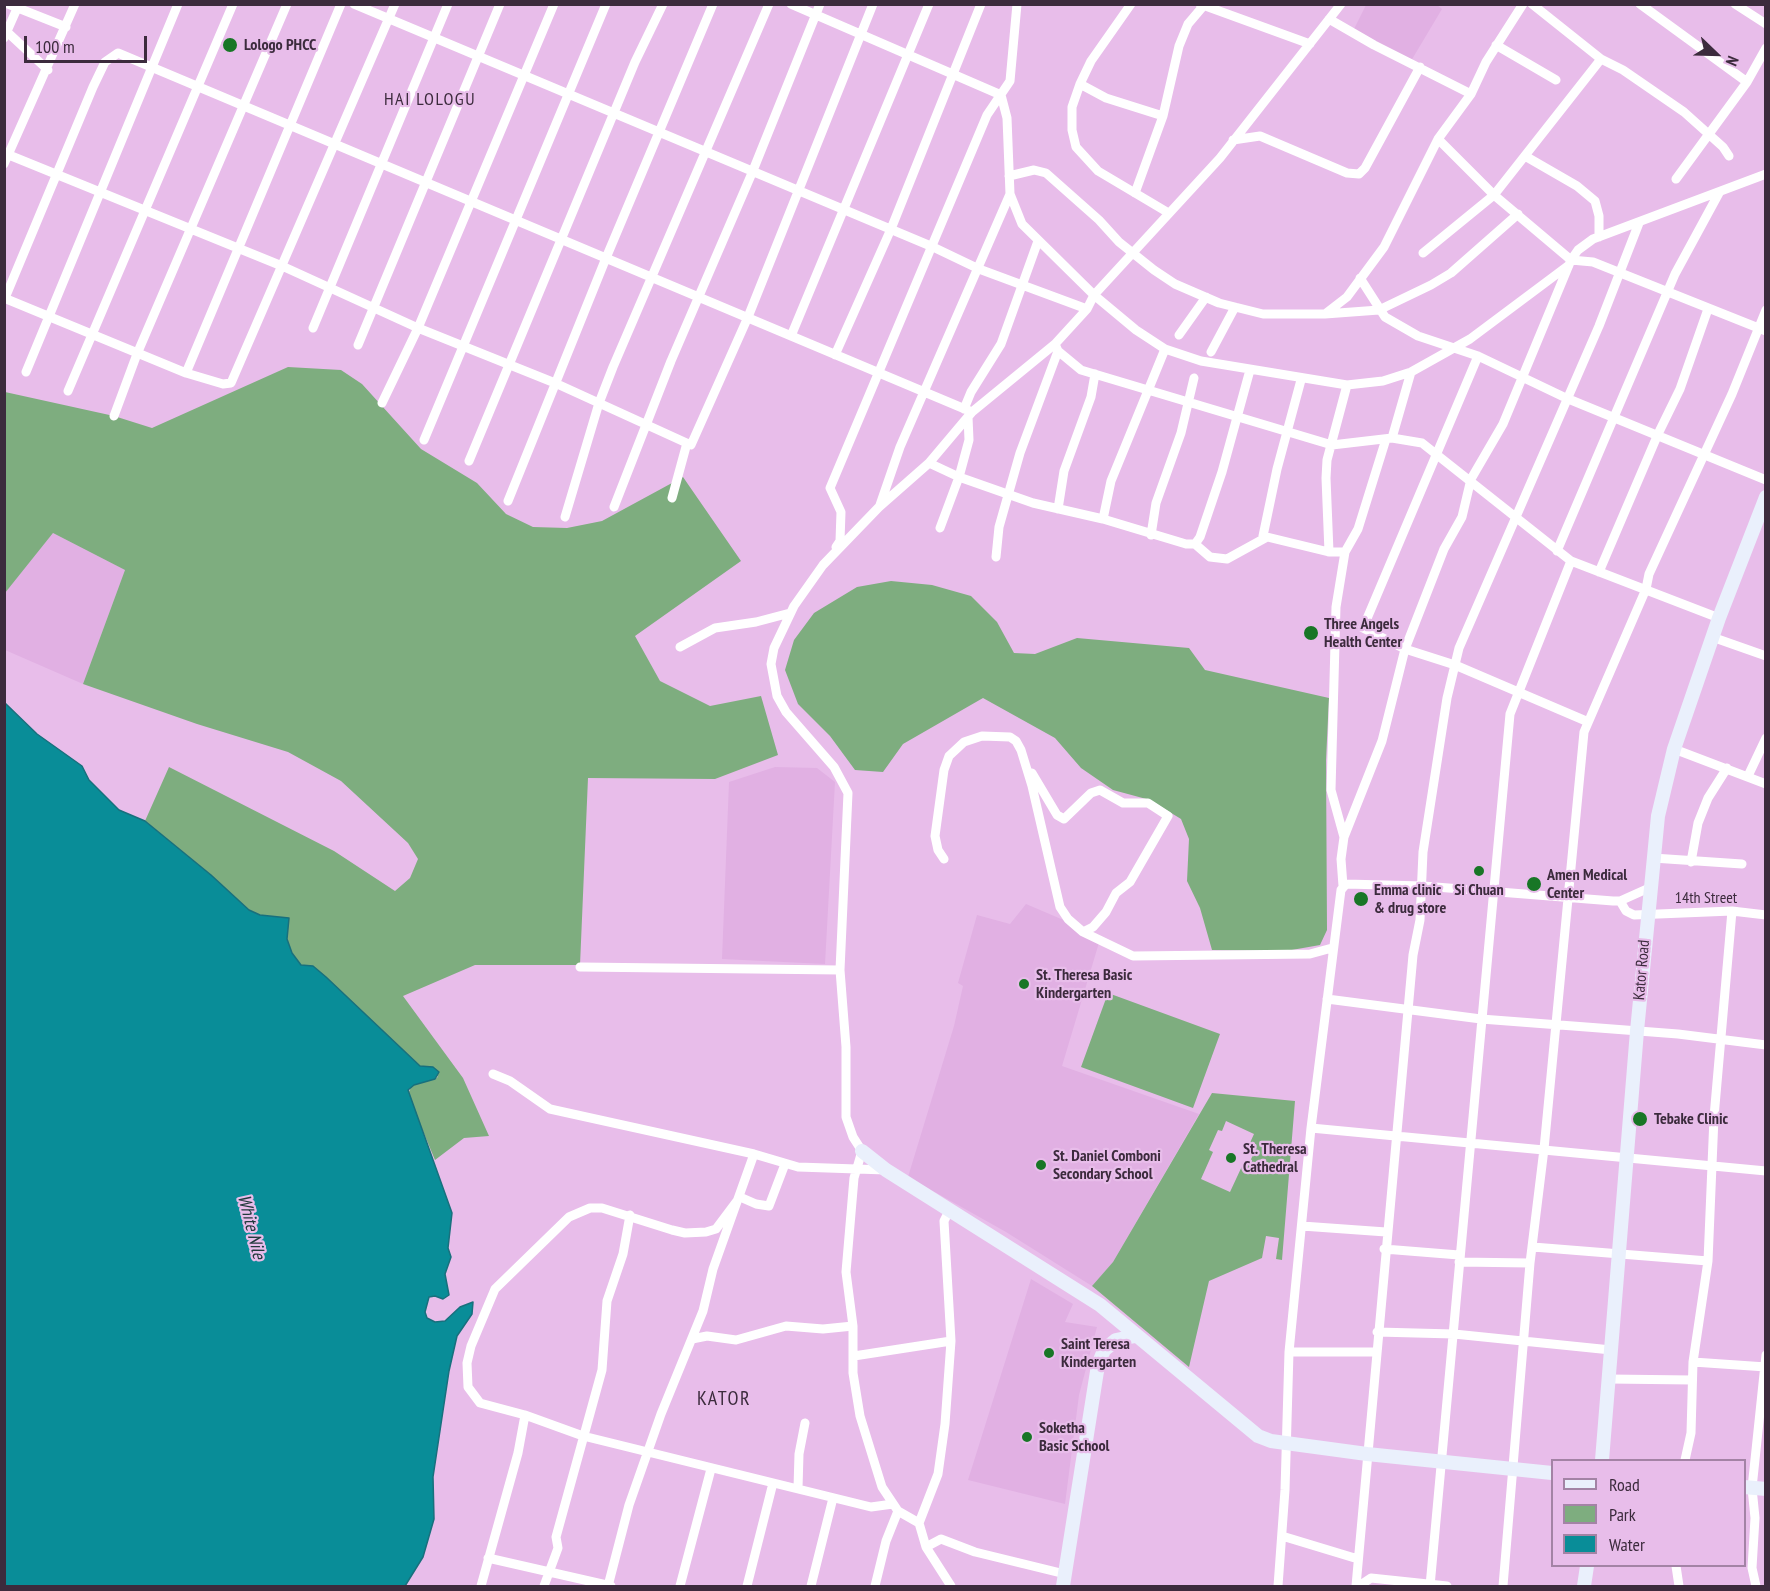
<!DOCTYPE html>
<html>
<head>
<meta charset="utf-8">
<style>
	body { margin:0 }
	#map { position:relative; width:1770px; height:1591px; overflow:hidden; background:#e8bdea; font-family:"PT Sans Narrow",sans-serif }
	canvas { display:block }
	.frame { position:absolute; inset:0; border:6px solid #3c2b3d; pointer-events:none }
	.legend { position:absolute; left:1551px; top:1459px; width:195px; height:108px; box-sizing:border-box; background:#e8bdea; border:2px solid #a383a5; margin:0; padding:8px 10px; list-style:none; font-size:18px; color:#3c2b3d }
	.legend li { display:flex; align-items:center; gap:12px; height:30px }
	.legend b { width:30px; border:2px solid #a383a5 }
	.north { position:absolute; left:1686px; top:24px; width:60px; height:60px; -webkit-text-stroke:4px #e8bdea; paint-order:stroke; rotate:113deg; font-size:16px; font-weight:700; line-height:24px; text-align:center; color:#3c2b3d }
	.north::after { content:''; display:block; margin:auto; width:21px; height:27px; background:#3c2b3d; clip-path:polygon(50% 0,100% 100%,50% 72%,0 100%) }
	.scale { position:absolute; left:24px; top:36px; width:123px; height:27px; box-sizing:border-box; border:3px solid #3c2b3d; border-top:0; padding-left:8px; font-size:18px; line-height:21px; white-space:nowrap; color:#3c2b3d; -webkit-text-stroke:4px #e8bdea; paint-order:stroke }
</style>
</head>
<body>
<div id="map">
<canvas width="1770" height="1591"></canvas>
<div class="frame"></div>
<ul class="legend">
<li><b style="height:8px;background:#eaf0fc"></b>Road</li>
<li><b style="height:16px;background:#7ead7f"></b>Park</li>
<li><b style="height:16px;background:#098d98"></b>Water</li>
</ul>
<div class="north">N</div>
<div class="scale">100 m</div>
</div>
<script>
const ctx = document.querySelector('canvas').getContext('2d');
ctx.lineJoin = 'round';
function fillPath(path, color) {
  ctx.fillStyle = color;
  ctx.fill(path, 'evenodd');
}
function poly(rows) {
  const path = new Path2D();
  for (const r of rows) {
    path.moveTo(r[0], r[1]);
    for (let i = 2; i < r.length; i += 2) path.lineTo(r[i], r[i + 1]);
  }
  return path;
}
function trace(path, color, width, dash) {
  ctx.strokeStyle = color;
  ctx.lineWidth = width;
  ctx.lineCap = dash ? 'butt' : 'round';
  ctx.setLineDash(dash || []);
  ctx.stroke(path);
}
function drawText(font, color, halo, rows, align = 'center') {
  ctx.font = font + ' "PT Sans Narrow",sans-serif';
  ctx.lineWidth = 4.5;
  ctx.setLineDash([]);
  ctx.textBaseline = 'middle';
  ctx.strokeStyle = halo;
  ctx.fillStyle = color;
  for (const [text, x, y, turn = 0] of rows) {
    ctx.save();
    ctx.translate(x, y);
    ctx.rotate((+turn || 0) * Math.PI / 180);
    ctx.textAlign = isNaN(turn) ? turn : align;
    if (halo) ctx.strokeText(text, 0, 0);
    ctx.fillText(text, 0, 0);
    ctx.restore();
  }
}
fillPath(poly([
	[1366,5,1437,5,1442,9,1411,61,1353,31],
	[53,533,125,570,83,684,5,650,5,593],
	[775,767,817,768,835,782,825,964,722,959,729,782],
	[1026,904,1101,936,1062,1066,1199,1114,1113,1262,1092,1286,1006,1232,908,1177,954,1026,963,986,958,983,977,915,1010,924],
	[1031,1279,1073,1304,1065,1322,1097,1327,1079,1395,1065,1504,968,1480]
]), '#e1b0e3');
fillPath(poly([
	[288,367,341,370,362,384,421,449,477,483,506,514,533,527,567,528,602,521,683,477,741,561,635,636,660,681,710,706,761,696,778,755,715,779,588,778,580,965,475,965,403,996,463,1078,489,1136,464,1138,435,1160,408,1095,411,1086,438,1077,427,1066,420,1066,313,966,301,965,292,953,287,939,289,918,260,915,249,910,211,875,145,821,169,767,334,851,395,891,410,878,418,859,408,843,341,781,288,752,197,724,83,684,125,570,53,533,5,593,5,392,114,416,152,428],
	[891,581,932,585,971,596,997,622,1014,653,1035,654,1077,638,1189,648,1205,670,1329,698,1326,760,1327,930,1320,945,1286,951,1212,950,1200,908,1187,881,1189,839,1181,819,1150,800,1113,790,1081,768,1055,738,983,698,903,744,883,772,855,770,830,736,798,704,785,670,794,640,814,613,857,587],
	[1108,993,1220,1034,1193,1108,1081,1067],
	[1212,1093,1295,1101,1282,1260,1276,1259,1279,1238,1266,1236,1262,1258,1209,1281,1189,1367,1092,1286,1113,1262],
	[1226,1121,1254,1134,1249,1145,1256,1148,1248,1166,1243,1164,1230,1192,1201,1179,1213,1152,1209,1150,1218,1130,1222,1131]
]), '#7ead7f');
const water = poly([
	[5,703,37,734,82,766,89,780,119,810,145,821,211,875,249,910,260,915,289,918,287,939,292,953,301,965,313,966,326,977,420,1066,433,1067,439,1072,435,1079,414,1085,408,1090,452,1213,448,1248,451,1257,445,1274,449,1295,443,1299,435,1296,429,1297,425,1312,427,1318,435,1322,445,1321,460,1307,473,1302,472,1314,457,1336,449,1371,433,1477,434,1519,423,1557,405,1586,5,1586,5,703]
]);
fillPath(water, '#098d98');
trace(water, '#18707d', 1.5);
trace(poly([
	[8,4,66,27],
	[354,4,933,247,979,269,1087,309],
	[791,4,1001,95],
	[1131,4,1091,61,1080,84,1072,107,1072,130,1076,147,1098,171,1167,212],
	[1200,4,1310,44],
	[1532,4,1601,59,1623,70,1684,112,1723,147,1729,156],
	[1640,4,1747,82],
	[1735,4,1766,24],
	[1329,19,1374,45,1471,94],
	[4,29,48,70],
	[4,38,19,4],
	[1496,45,1556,80],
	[1080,84,1106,98,1163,116],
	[1001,95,1007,118,1010,194,1022,224,1094,295,1136,330,1165,349,1201,361,1347,385,1383,381,1411,372,1470,339,1569,265],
	[1438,139,1494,195,1571,260,1593,262,1766,331],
	[1233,140,1260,136,1347,173,1359,174,1365,168,1420,67],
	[4,153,282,266,418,328,555,383,691,445,748,317,873,4],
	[1525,156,1577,186,1595,201,1599,216,1599,237],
	[4,164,75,4],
	[1009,176,1034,170,1046,173,1099,220,1119,242,1154,270,1175,284,1219,303,1263,314,1325,314,1347,297,1384,247,1438,139,1471,94,1486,62,1523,4],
	[1676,179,1747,82,1766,48],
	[1135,193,1163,116,1179,46,1188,24,1205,4],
	[1423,253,1494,195,1601,59],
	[1360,278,1385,317,1418,336,1478,356,1566,398,1766,480],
	[4,298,186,373,223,384,231,383,395,4],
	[5,298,93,87,105,62,118,53,972,412],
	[1325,314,1379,310,1431,285,1451,273,1518,214],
	[313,328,448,4],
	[1179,335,1206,297],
	[791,336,929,4],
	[1055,344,1058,351,1081,370,1332,445,1392,438,1422,443,1571,561,1719,618],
	[358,345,500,4],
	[1211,352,1235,307],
	[835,355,891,229,981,4],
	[1478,356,1363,628,1405,649,1455,665,1586,721],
	[26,372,178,4],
	[186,373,341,4],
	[1301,380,1277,469,1263,536,1329,552],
	[68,391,233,4],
	[382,403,418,328,554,4],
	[964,409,971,392,1001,344,1038,241],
	[114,416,137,354,287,4],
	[1392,438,1411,372],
	[424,440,606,4],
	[469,461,635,62,663,4],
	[929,463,959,477,1033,503,1103,519,1186,544,1195,544,1200,537,1222,472,1250,370],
	[672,498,687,443],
	[508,501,606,258,713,4],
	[880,505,900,447,1010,194],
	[614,507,671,361,752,173,820,4],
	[1058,509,1064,471,1091,397,1095,374],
	[565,517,599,403,613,367,769,4],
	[1103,519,1111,481,1165,349],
	[940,528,959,477,969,440,968,417],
	[1151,535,1156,503,1181,433,1194,378],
	[1195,544,1210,557,1227,559,1267,537],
	[836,547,840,541,841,512,830,488,987,115,1010,81,1017,4],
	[1557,551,1675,274,1719,193],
	[1345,552,1329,552,1326,478,1327,460,1347,385],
	[996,557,999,527,1020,453,1058,351],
	[1599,572,1658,434,1680,389,1708,309],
	[1712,637,1766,656],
	[680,647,715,628,756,622,790,613],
	[1674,749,1766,784],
	[1032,773,1057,815,1064,819,1091,793,1100,790,1123,803,1148,803,1168,816,1130,882,1116,893,1106,912,1093,927,1083,932],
	[1748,776,1766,738],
	[1344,837,1331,790,1336,607,1345,552,1358,529,1386,439],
	[1653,858,1742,864],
	[944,859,938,850,935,836,944,770,949,756,964,742,982,736,1010,737,1016,741,1021,750,1032,786,1060,907,1068,919,1083,932,1133,956,1310,954,1332,948],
	[1691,862,1698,823,1708,798,1727,768],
	[1343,886,1341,859,1344,837,1382,741,1405,649,1444,549,1462,517,1471,479,1503,424,1571,260,1578,250,1593,239,1766,174],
	[1620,901,1626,911,1634,915,1732,911,1766,915],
	[580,967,840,970],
	[1327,999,1481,1019,1678,1034,1766,1045],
	[493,1074,510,1081,550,1109,754,1154,798,1167,886,1170],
	[1311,1128,1766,1171],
	[785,1164,769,1206,756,1204,740,1197,716,1229,706,1232,685,1233,672,1230,602,1208,590,1208,569,1217,495,1289,471,1346,467,1363,468,1387,480,1403,525,1415,583,1436,871,1507,893,1504],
	[1302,1226,1386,1232],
	[1533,1247,1708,1261],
	[1384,1249,1459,1255],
	[1459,1262,1530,1263],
	[1377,1332,1454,1334,1611,1350],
	[692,1339,707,1336,736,1340,786,1326,823,1329,853,1326],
	[1289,1352,1375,1352],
	[854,1356,951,1341],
	[1693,1362,1766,1367],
	[1609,1379,1692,1380],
	[1685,1460,1691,1433,1693,1362,1708,1261,1714,1117,1732,911],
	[798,1488,799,1454,805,1423],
	[919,1523,938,1474,945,1424,951,1341,944,1221,950,1209],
	[1282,1536,1358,1559],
	[926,1547,941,1539,975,1552,1065,1574],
	[488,1558,611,1586],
	[1676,1566,1679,1586],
	[481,1586,518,1453,525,1415],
	[544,1586,558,1548,556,1537,602,1370,607,1301,623,1254,630,1215],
	[608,1586,629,1505,661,1414,703,1311,713,1269,754,1154],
	[680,1586,711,1469],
	[747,1586,773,1483],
	[811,1586,833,1498],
	[875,1586,886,1541,898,1511],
	[951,1586,926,1547,919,1523,898,1511,882,1487,860,1416,853,1373,853,1326,846,1272,854,1178,862,1151,853,1137,846,1117,846,1047,840,970,848,793,834,767,786,712,777,696,771,664,774,648,794,606,823,565,879,507,929,463,972,412,1055,344,1087,309,1094,295,1220,158,1341,4],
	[1278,1586,1285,1490,1289,1352,1311,1128,1341,890,1346,884,1423,886,1613,901,1620,901,1649,888],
	[1356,1586,1413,955,1420,920,1423,852,1447,698,1459,648,1599,326,1639,223],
	[1359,1586,1371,1578,1447,1586],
	[1430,1586,1510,714,1571,561],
	[1503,1586,1530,1263,1544,1149,1584,732,1646,589,1649,574,1732,394,1766,310],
	[1756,1586,1752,1568,1755,1518,1752,1488,1766,1355]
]), '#fff', 9);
trace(poly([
	[862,1151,886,1170,1100,1305,1258,1436,1271,1441,1367,1454,1552,1473],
	[1602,1460,1637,1031,1658,816,1674,749,1719,618,1766,497],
	[1744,1487,1766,1489],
	[1063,1586,1098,1365,1104,1350,1116,1340,1135,1336],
	[1584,1586,1587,1566]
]), '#eaf0fc', 14);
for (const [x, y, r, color] of [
	[230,45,8,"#187626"],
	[1311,633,8,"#187626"],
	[1479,871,6,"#187626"],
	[1534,884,8,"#187626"],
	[1361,899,8,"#187626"],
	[1024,984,6,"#187626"],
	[1640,1119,8,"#187626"],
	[1231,1158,6,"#187626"],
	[1041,1165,6,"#187626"],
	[1049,1353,6,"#187626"],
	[1027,1437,6,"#187626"]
]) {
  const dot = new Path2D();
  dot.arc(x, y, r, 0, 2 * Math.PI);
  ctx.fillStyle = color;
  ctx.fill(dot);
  trace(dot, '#e8bdea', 2);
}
drawText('bold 16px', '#3c2b3d', '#e8bdea', [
	["Lologo PHCC",244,45],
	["Three Angels",1324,624],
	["Health Center",1324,642],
	["Amen Medical",1547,875],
	["Center",1547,893],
	["Emma clinic",1374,890],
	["& drug store",1374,908],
	["Si Chuan",1479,890,"center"],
	["St. Theresa Basic",1036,975],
	["Kindergarten",1036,993],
	["Tebake Clinic",1654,1119],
	["St. Theresa",1243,1149],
	["Cathedral",1243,1167],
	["St. Daniel Comboni",1053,1156],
	["Secondary School",1053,1174],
	["Saint Teresa",1061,1344],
	["Kindergarten",1061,1362],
	["Soketha",1039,1428],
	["Basic School",1039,1446]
], 'left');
drawText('16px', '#3c2b3d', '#e8bdea', [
	["14th Street",1706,898],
	["Kator Road",1642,970,-85]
]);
ctx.letterSpacing = '1.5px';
drawText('18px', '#3c2b3d', '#e8bdea', [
	["HAI LOLOGU",430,100]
]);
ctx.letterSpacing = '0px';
drawText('italic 18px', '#20393b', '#e8bdea', [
	["White Nile",251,1227,76]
]);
ctx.letterSpacing = '1.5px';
drawText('20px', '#3c2b3d', '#e8bdea', [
	["KATOR",724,1399]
]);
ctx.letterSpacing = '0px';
</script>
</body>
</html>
